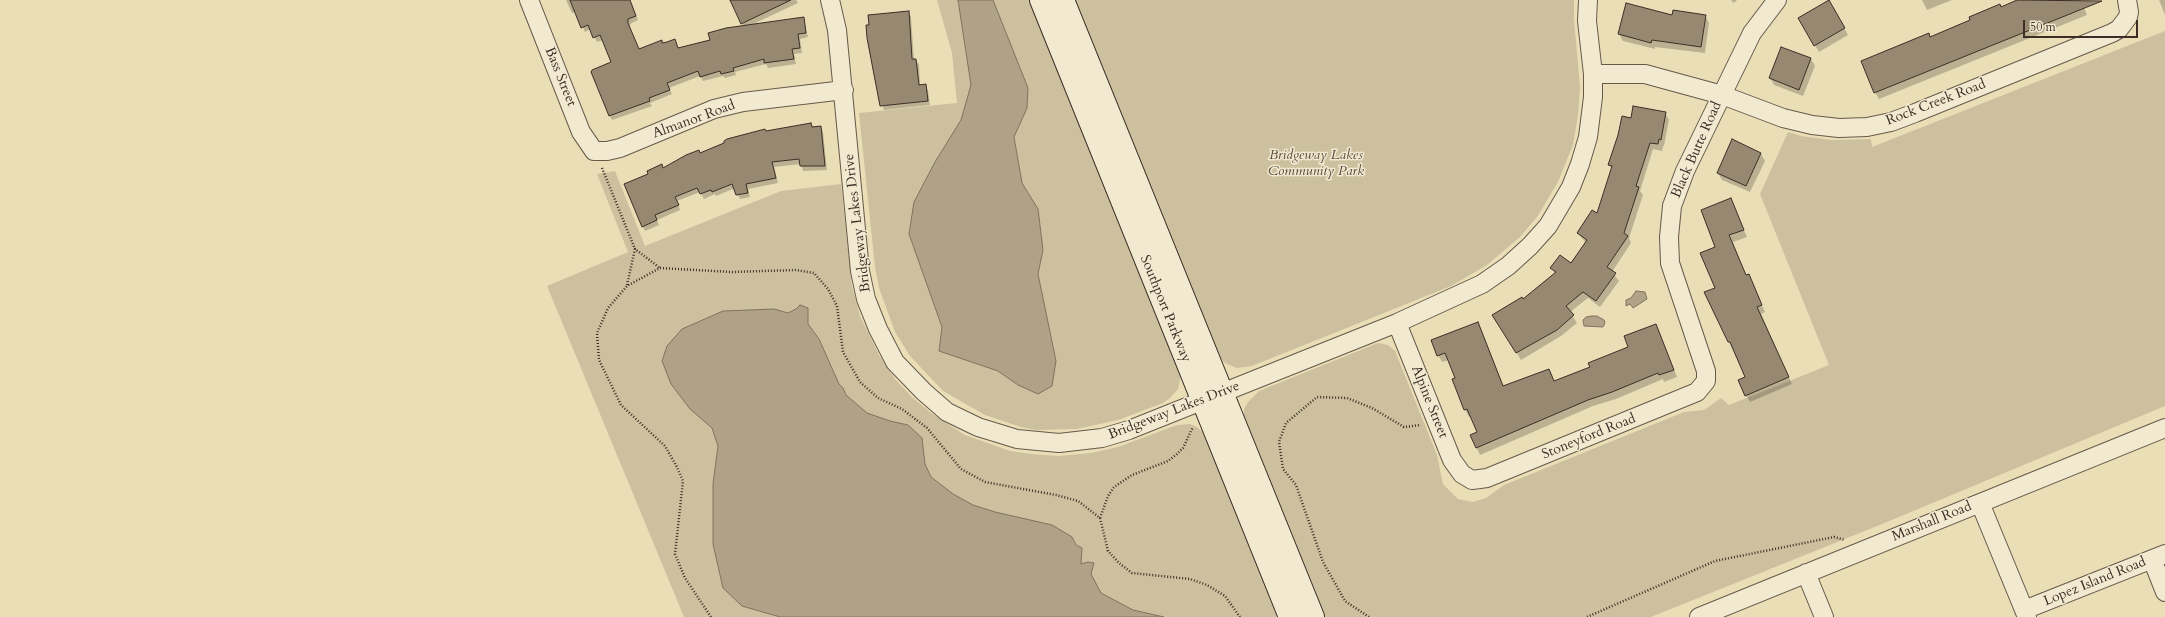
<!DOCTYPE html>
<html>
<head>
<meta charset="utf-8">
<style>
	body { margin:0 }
	#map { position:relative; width:2165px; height:617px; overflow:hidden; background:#eadeb7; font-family:Cardo,serif }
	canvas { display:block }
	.scale { position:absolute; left:2023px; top:20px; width:115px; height:18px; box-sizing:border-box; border:2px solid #3d2d26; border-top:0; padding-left:5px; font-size:12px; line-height:14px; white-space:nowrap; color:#3d2d26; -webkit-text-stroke:3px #f1ead0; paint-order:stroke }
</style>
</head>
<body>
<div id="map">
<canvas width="2165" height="617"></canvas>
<div class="scale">50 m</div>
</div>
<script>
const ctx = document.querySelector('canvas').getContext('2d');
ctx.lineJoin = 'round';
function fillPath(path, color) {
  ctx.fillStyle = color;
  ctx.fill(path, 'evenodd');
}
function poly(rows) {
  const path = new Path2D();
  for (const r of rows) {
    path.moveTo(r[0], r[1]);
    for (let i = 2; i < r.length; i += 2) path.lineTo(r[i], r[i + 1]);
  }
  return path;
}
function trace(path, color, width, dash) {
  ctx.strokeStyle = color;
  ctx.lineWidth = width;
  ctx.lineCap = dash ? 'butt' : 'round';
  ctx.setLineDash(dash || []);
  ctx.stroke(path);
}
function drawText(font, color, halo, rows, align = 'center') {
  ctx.font = font + ' Cardo,serif';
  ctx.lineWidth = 3;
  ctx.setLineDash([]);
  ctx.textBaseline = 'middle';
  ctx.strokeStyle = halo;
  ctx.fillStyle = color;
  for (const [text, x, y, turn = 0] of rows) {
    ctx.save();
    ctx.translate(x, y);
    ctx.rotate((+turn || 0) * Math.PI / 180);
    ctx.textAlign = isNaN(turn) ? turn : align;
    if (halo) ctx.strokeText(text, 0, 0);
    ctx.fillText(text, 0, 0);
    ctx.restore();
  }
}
fillPath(poly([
	[937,0,1031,0,1181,375,1178,389,1170,398,1163,403,1118,420,1077,429,1036,430,1021,427,985,415,943,391,910,356,895,332,879,288,875,267,859,113,957,103,952,53],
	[1073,0,1574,0,1574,19,1580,87,1578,115,1573,145,1558,182,1537,217,1520,237,1487,265,1451,286,1252,366,1237,368,1225,363,1218,356],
	[2165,31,2165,406,1887,522,1651,617,1323,617,1244,420,1244,409,1248,402,1259,391,1378,343,1388,345,1395,351,1437,455,1443,484,1458,499,1473,502,1486,498,1504,485,1684,412,1704,410,1721,398,1729,405,1829,365,1760,194,1788,132,1801,136,1831,140,1871,139,1872,147],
	[615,171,645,246,781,191,841,184,852,286,860,316,879,355,895,379,912,397,931,413,965,435,1010,451,1032,454,1059,456,1091,453,1118,447,1177,425,1190,424,1197,427,1207,436,1280,617,684,617,547,286,628,252,597,174]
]), '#cdc09e');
const water = poly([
	[958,0,993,0,1028,88,1027,108,1014,137,1022,183,1038,209,1043,250,1038,274,1056,361,1052,386,1038,394,1018,385,998,371,939,351,942,327,909,234,914,202,935,162,961,120,971,85,958,0],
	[1636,291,1645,292,1647,299,1633,308,1630,304,1626,306,1626,300,1631,298,1636,291],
	[800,305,808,308,808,324,819,339,839,384,843,388,846,395,867,413,890,421,908,425,922,438,925,464,931,477,953,494,973,505,995,512,1052,525,1072,537,1076,545,1082,548,1081,564,1088,562,1094,563,1091,574,1101,593,1133,610,1164,617,780,617,742,606,723,588,713,544,713,484,718,446,712,428,690,409,671,384,662,361,667,346,682,329,723,311,774,309,788,313,796,309,800,305],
	[1592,316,1597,316,1604,320,1605,323,1603,327,1584,326,1583,320,1586,317,1592,316]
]);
fillPath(water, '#afa286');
trace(water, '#817360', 1);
fillPath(poly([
	[566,0,620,0,633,7,638,20,630,24,630,29,639,50,674,40,679,49,711,41,744,26,731,0,796,0,798,3,751,25,803,18,808,37,800,39,802,53,794,54,796,64,768,68,766,64,735,72,736,75,725,78,723,76,703,81,700,76,669,88,672,94,650,103,652,106,612,120,610,116,612,62,603,40,597,42,591,29,585,32,576,12,572,13],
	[1731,0,1737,0,1734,3],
	[1922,0,1952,0,1927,10],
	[2019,0,2081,0,2087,15,1879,99,1875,92,1931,38],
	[2159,0,2165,0,2165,15],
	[1829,1,1848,35,1819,52,1799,18],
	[1626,4,1673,16,1705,16,1709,23,1705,53,1655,47,1655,49,1623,41,1619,34],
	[908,12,911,17,914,60,919,64,920,86,925,85,928,90,930,105,884,110,875,81,867,26],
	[1811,59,1815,66,1803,96,1774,85,1770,78],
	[1665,113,1669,120,1664,146,1663,146,1662,151,1653,149,1640,191,1643,195,1629,238,1631,243,1612,272,1619,281,1600,307,1588,298,1570,312,1577,323,1561,336,1521,360,1498,322,1555,274,1552,268,1571,264,1586,243,1578,233,1597,215,1612,169,1609,165,1631,119],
	[811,124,813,128,820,127,823,132,827,170,803,171,801,164,774,167,778,183,748,189,750,197,740,199,735,188,716,196,715,194,704,199,700,192,677,201,680,210,657,220,659,225,645,231,643,227,663,169,700,154],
	[1761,154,1765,161,1750,192,1722,180,1718,173],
	[1731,200,1747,237,1733,242,1746,276,1752,282,1765,312,1761,314,1792,384,1750,402,1746,395,1746,378,1706,293,1716,288,1716,247],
	[1478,323,1504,387,1548,370,1554,382,1591,367,1629,347,1656,325,1677,377,1664,382,1663,379,1616,399,1593,406,1480,455,1471,435,1478,432,1471,416,1469,417,1465,410,1454,380,1456,379,1449,360,1442,362,1438,355]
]), '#0003');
const building = poly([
	[570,0,630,0,636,16,628,19,628,23,639,49,662,40,662,43,667,42,675,39,678,48,710,40,708,33,726,28,804,17,806,33,798,34,800,48,792,49,794,59,764,63,764,59,733,68,734,71,721,74,720,71,700,77,698,71,667,83,670,90,649,98,650,101,609,116,591,72,592,70,611,62,600,35,593,38,588,25,581,28,570,0],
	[730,0,791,0,741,24,730,0],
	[1829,0,1845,28,1814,46,1798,18,1829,0],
	[2017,0,2102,1,1874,93,1861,61,1929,33,1930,37,1970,20,1969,17,2000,4,2001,7,2017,0],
	[1626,3,1672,15,1673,10,1706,15,1701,47,1652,40,1651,43,1618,34,1626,3],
	[909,11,912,59,916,59,919,85,926,84,928,101,880,106,867,38,866,25,869,25,868,15,909,11],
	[1781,47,1811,58,1799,90,1769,78,1781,47],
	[1633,106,1666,112,1661,140,1659,139,1658,144,1650,143,1636,186,1639,187,1624,233,1628,236,1607,267,1616,273,1596,301,1583,292,1566,306,1574,315,1557,330,1516,353,1492,315,1522,297,1523,299,1556,272,1550,268,1560,255,1571,263,1587,240,1577,233,1592,210,1597,213,1612,166,1608,165,1618,135,1622,116,1631,118,1633,106],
	[811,123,812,127,821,126,825,166,800,166,799,159,772,162,776,178,746,184,748,193,736,195,732,184,712,192,711,190,700,194,697,188,675,197,679,205,655,215,657,220,642,227,624,184,648,174,647,171,662,164,663,168,686,155,699,150,700,153,724,143,724,141,727,139,765,129,766,131,811,123],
	[1732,139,1761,153,1746,186,1717,173,1732,139],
	[1731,198,1744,230,1729,235,1746,275,1749,274,1762,305,1757,307,1789,377,1745,396,1738,380,1745,377,1730,342,1728,342,1704,292,1715,288,1700,253,1715,247,1701,210,1731,198],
	[1478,322,1503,386,1549,369,1554,381,1590,367,1588,363,1628,347,1624,336,1656,324,1674,370,1659,375,1658,373,1612,392,1588,400,1476,448,1470,435,1477,432,1467,409,1464,410,1452,379,1455,378,1445,353,1437,356,1431,340,1478,322]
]);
fillPath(building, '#978971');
trace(building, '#3d2d26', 1);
const street = poly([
	[529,0,581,132,594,151,607,151,620,148,714,109,743,102,844,90],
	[830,0,837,30,860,271,866,299,878,329,895,362,924,392,947,412,978,427,1017,439,1059,443,1102,438,1129,430,1397,323,1482,284,1508,266,1530,246,1548,226,1571,187,1580,164,1588,137,1593,97,1593,74,1587,21,1588,0],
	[1593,74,1645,74,1722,95,1783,118,1812,125,1839,128,1867,127,1891,122,1915,113,2112,33,2119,29,2128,17,2129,12,2127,0],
	[1397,323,1452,460,1462,474,1472,480,1487,478,1697,392,1706,381,1706,371,1670,263,1669,237,1672,206,1685,171,1752,33,1777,0],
	[1980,503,2027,617],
	[2152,559,2165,592],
	[1806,573,1824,617],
	[2024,610,2165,554],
	[1699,617,2165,428]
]);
const secondary = poly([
	[1041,0,1290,617],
	[1063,0,1313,617]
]);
trace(street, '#68594a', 20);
trace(secondary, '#3d2d26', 24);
trace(poly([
	[602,168,635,249],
	[627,285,635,249,660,268],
	[1100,518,1108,496,1114,487,1132,475,1168,461,1177,454,1183,448,1193,427],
	[711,617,685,578,675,554,683,481,677,467,665,446,621,405,599,360,597,333,608,308,627,286,660,268,732,272,796,270,814,273,828,289,837,306,843,352,860,382,878,398,902,409,927,428,961,469,985,482,1056,495,1078,501,1100,518,1108,551,1119,563,1132,573,1190,579,1207,585,1225,596,1240,617],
	[1369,617,1345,601,1323,562,1296,485,1283,469,1279,442,1286,423,1317,397,1347,398,1372,408,1404,427,1421,425],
	[1587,617,1715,561,1834,537,1845,540]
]), '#3d2d26', 2.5, [1, 2]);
trace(street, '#f1ead0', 18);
trace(secondary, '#f1ead0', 22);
drawText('14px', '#3d2d26', '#f1ead0', [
	["Bass Street",560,77,68],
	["Rock Creek Road",1936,103,-21],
	["Almanor Road",694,120,-20],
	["Black Butte Road",1697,150,-66],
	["Bridgeway Lakes Drive",858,223,-97],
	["Southport Parkway",1165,309,68],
	["Alpine Street",1429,402,68],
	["Bridgeway Lakes Drive",1174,411,-21],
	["Stoneyford Road",1589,437,-22],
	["Marshall Road",1932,522,-22],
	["Lopez Island Road",2095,582,-22]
]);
drawText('italic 14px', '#5a4a3e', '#f1ead0', [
	["Bridgeway Lakes",1316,156],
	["Community Park",1316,172]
]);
</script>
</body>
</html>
